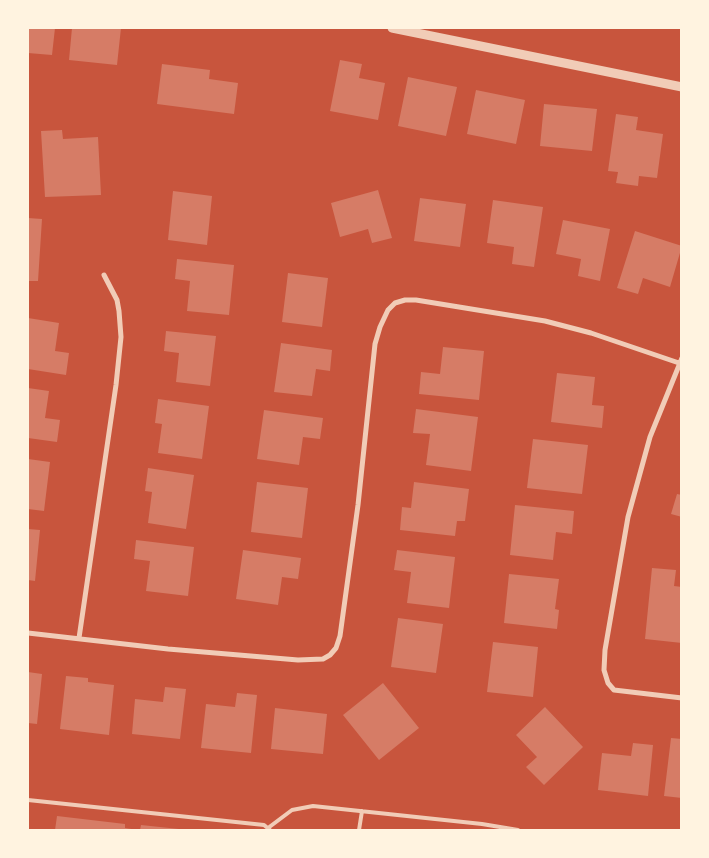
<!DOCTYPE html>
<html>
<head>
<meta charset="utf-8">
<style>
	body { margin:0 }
	#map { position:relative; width:709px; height:858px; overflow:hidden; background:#c8553d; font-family:"Open Sans",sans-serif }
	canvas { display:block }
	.frame { position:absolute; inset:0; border:29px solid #fff3e0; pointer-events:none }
</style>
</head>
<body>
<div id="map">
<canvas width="709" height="858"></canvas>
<div class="frame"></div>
</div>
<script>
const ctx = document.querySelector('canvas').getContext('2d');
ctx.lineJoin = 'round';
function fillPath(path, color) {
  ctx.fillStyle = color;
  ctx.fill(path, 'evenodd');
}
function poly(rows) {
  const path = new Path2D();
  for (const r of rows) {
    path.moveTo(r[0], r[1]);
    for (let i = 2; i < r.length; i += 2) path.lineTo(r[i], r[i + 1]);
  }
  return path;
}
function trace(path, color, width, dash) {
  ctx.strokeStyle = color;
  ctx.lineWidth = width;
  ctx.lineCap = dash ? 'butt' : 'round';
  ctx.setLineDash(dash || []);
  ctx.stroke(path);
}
fillPath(poly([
	[28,28,55,28,52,55,28,53],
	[72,28,121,28,117,65,69,60],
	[340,60,362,64,359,78,385,83,378,120,330,111],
	[162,64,210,70,209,79,238,83,234,114,157,104],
	[408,77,457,87,446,136,398,126],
	[476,90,525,100,516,144,467,134],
	[544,104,597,109,592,151,540,146],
	[616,114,638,117,636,130,663,134,657,178,639,176,638,186,616,183,618,172,608,171],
	[62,130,63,139,98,137,101,195,45,197,41,131],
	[378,190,392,238,372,243,368,229,340,237,331,203],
	[173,191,212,196,207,245,168,240],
	[420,198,466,204,460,247,414,241],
	[493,200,543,207,534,267,512,264,514,247,487,243],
	[28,218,42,219,38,281,28,281],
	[563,220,610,229,600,281,578,276,581,259,556,254],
	[635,231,682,246,670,287,643,278,638,294,617,288],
	[177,259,234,265,229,315,187,311,190,281,175,279],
	[288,273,328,278,322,327,282,322],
	[28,318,59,323,55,351,69,353,66,375,28,369],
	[166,331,216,336,210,386,176,382,179,353,164,351],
	[281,343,332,350,330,371,316,369,312,396,274,392],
	[443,347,484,351,479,400,419,394,421,372,440,374],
	[557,373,595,377,592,405,604,406,602,428,551,422],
	[28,388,49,391,45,418,60,420,57,442,28,438],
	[158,399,209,406,202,459,158,453,162,424,155,423],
	[416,409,478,417,471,471,426,465,430,434,413,433],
	[264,410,323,418,320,439,303,437,299,465,257,459],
	[533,439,588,445,582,494,527,488],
	[28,459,50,462,44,511,28,509],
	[148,468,194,475,186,529,148,523,152,492,145,491],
	[257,482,308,488,302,538,251,532],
	[414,482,469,489,465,521,457,521,455,536,400,530,402,507,411,508],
	[677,494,682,495,682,517,671,514],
	[515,505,574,511,572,534,556,532,553,560,510,555],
	[28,529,40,530,35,581,28,580],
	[136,540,194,547,188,596,146,591,150,561,134,559],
	[243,550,301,558,298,579,282,577,278,605,236,599],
	[397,550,455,557,449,608,407,603,411,572,394,570],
	[652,568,676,570,674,586,682,587,682,643,645,639],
	[509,574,559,579,555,609,559,610,557,629,504,623],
	[398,618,443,624,436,673,391,667],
	[493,642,538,647,533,697,487,692],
	[28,672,42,674,37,724,28,723],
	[66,676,88,678,88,682,114,685,109,735,60,729],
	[383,683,419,728,379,760,343,715],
	[165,687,186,689,180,739,132,734,135,699,163,702],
	[237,693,257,695,251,753,201,748,206,704,235,707],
	[545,707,583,747,544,785,526,767,537,757,516,735],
	[275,708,327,714,323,754,271,749],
	[671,738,682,739,682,798,664,796],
	[633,743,653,745,648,796,598,790,602,753,631,756],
	[57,816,125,824,125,828,138,830,55,830],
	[141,825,179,829,179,830,140,830]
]), '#d67c66');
trace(poly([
	[28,800,264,825,270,830],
	[268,828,292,810,313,806,482,824,518,830],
	[359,830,362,811]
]), '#f1ccb7', 4);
trace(poly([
	[682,358,650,437,628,517,605,650,604,670,608,683,614,690,682,698],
	[28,633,168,649,298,660,323,659,330,655,336,648,340,636,358,505,375,344,380,327,388,310,395,303,405,300,416,300,545,321,591,333,679,363],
	[79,638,116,385,121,337,119,311,117,300,104,275]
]), '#f1ccb7', 5);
trace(poly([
	[392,28,682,87]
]), '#f1ccb7', 9);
</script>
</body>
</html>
